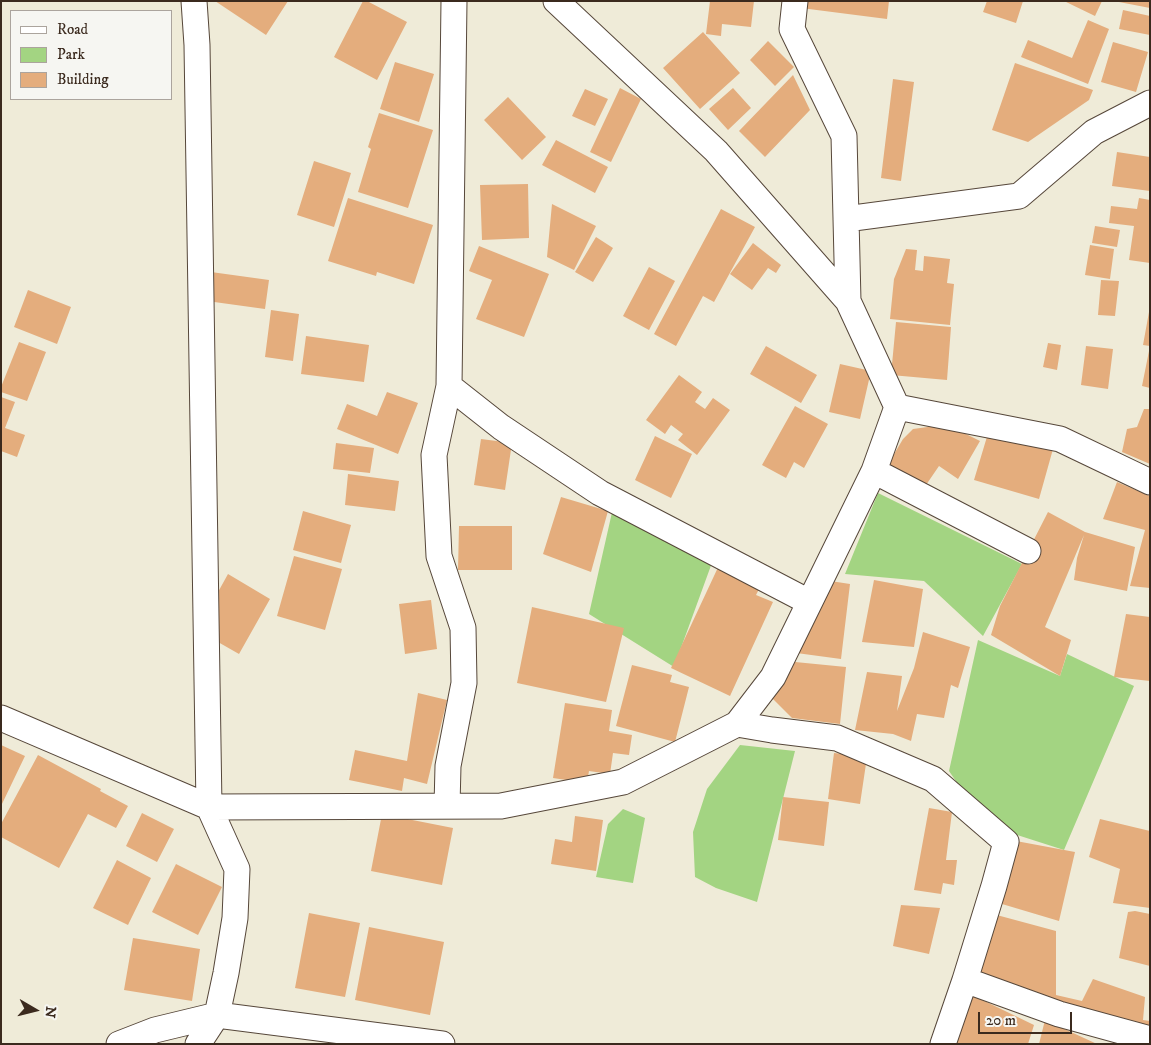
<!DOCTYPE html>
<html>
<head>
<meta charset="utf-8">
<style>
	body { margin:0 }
	#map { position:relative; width:1151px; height:1045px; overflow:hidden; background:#efebd8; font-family:"IM FELL DW Pica",serif }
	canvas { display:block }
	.frame { position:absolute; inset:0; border:2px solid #3b2a1e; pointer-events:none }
	.legend { position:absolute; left:10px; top:10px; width:162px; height:90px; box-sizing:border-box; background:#f6f6f2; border:1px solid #aba49d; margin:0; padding:6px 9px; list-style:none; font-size:15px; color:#3b2a1e }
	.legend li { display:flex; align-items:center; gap:10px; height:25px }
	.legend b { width:25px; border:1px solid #aba49d }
	.north { position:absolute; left:10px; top:985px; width:50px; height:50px; -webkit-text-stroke:4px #f6f6f2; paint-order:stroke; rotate:98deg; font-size:14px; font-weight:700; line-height:20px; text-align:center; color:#3b2a1e }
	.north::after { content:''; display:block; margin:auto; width:18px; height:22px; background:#3b2a1e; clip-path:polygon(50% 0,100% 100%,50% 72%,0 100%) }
	.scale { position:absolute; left:978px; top:1012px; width:94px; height:22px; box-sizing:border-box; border:2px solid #3b2a1e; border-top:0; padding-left:6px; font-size:15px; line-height:18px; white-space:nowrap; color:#3b2a1e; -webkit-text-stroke:4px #f6f6f2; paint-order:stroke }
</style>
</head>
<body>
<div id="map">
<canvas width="1151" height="1045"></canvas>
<div class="frame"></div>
<ul class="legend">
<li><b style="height:6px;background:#fff"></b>Road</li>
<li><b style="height:14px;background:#a3d482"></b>Park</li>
<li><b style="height:14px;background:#e4ad7d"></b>Building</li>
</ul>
<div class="north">N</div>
<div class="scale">20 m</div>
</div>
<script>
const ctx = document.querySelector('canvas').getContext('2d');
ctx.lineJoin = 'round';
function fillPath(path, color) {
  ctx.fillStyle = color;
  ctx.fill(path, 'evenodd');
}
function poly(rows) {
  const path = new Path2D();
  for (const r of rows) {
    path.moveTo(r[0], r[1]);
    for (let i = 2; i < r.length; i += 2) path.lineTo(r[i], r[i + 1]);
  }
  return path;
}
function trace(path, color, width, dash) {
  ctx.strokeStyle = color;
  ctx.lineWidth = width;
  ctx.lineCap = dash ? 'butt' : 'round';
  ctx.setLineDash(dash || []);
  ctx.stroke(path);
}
fillPath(poly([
	[878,493,1022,564,983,636,924,581,845,574],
	[613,508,713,560,674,667,589,614],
	[978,640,1060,676,1067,654,1134,686,1064,850,986,825,949,771],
	[740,745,795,751,757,902,716,888,695,877,693,832,707,789],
	[623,809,645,818,633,883,596,877,608,824]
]), '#a3d482');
fillPath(poly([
	[215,1,288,1,266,35],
	[363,1,367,1,407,22,377,80,334,57],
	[710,1,754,1,751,27,722,24,721,36,706,34],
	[802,1,889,1,887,19,801,8],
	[987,1,1023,1,1016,23,983,12],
	[1064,1,1102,1,1095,16],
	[1119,1,1150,1,1150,8,1119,2],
	[1123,10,1150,16,1150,35,1119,29],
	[1088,20,1109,29,1088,84,1021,57,1028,40,1072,58],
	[703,32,740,73,700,109,663,68],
	[768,41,794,67,775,86,750,60],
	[1113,42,1148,52,1136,92,1101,82],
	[395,62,434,74,419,122,380,109],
	[1015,63,1093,90,1089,100,1028,142,992,130],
	[793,75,810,110,765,157,739,131],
	[893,79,914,82,901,181,881,178],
	[620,88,641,99,611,162,590,152],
	[733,88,751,108,728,130,709,109],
	[585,89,608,99,595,126,572,116],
	[508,97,546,137,522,160,484,120],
	[379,113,433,130,408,208,358,192,371,149,368,147],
	[556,140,608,167,595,193,542,165],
	[1117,152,1150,157,1150,191,1112,186],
	[314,161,351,173,334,227,297,215],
	[528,184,529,238,482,240,480,185],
	[348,198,433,225,414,284,377,272,376,276,328,261],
	[1139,198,1150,200,1150,263,1129,260,1134,226,1109,223,1111,206,1137,209],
	[552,204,596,226,574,270,547,257],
	[721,209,755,227,714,302,703,296,676,346,654,334],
	[1095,226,1120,230,1117,247,1092,243],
	[596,237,613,248,593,282,575,272],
	[753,243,781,265,776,273,768,268,752,290,730,274],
	[1090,245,1114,249,1110,279,1085,275],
	[479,246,549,274,524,337,476,319,492,280,469,271],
	[906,249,917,250,915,270,923,271,924,256,950,259,947,283,954,284,950,325,890,319,894,279],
	[649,267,675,281,649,330,623,316],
	[211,272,269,280,265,309,207,301],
	[1101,280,1119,281,1115,316,1098,315],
	[28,290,71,307,57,344,14,327],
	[271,310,299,314,293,361,265,357],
	[1149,312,1150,312,1150,346,1143,345],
	[896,322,951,327,947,380,891,375],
	[306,336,369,345,364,382,301,374],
	[19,342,46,352,27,401,1,392,1,387],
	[1048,343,1061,345,1057,370,1043,367],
	[766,346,817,375,801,403,750,374],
	[1086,346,1113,349,1108,389,1081,385],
	[1149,351,1150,351,1150,388,1142,386],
	[840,364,871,371,860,419,829,412],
	[679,375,702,392,695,402,705,409,713,398,730,410,697,455,678,440,683,434,671,425,665,434,646,420],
	[387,392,418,403,398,454,337,429,347,404,377,416],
	[1,397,15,402,5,428,25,435,17,457,1,451],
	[795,406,828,424,804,468,794,462,786,478,762,465],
	[1144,409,1150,409,1150,464,1122,452,1127,429,1137,427],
	[935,426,960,431,980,441,958,479,939,466,926,485,887,466,903,439,913,429],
	[989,430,1053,449,1039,499,974,480],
	[655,436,692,454,671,498,635,480],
	[481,439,512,443,505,490,474,485],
	[336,443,374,448,370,473,333,469],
	[348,474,399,481,395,511,345,505],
	[1117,482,1150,496,1150,588,1130,586,1145,530,1103,519],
	[561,497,608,511,591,572,543,554],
	[303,511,351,525,341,563,293,550],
	[1048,512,1085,532,1135,547,1127,591,1074,580,1077,558,1084,535,1045,627,1071,640,1060,676,991,635,1000,606],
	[459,526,512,526,512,570,458,570],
	[294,556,342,569,325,630,277,616],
	[721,561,763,581,756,595,773,602,730,696,671,668],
	[228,574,270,599,239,654,197,630],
	[824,580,850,584,841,659,789,652],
	[874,580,923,589,914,647,862,642],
	[431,600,437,649,405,654,399,604],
	[532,607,624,628,606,702,517,683],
	[1126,614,1150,617,1150,681,1114,677],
	[923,632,970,647,958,688,951,685,944,718,917,714,911,741,893,734,855,730,867,672,902,676,897,711,914,668],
	[785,661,846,667,840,724,792,718,769,695],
	[632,665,672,675,670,682,689,687,675,742,616,726],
	[418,693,447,700,427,784,404,778,402,791,349,780,355,750,407,761],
	[565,703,612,710,609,731,632,735,629,755,613,753,610,774,589,771,587,783,553,778],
	[1,745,25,756,1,806],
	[834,753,867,757,860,804,828,799],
	[38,755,101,789,100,791,128,806,116,828,88,814,59,868,1,837,1,824],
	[783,797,829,802,824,846,778,840],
	[929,808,952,812,946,860,957,860,954,885,943,883,941,894,914,890],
	[142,813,174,829,157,862,126,846],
	[382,814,453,828,442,885,371,871],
	[575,816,603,820,596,871,551,864,555,839,572,842],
	[1100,819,1150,831,1150,908,1113,903,1120,869,1089,857],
	[1016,841,1075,852,1059,921,1002,904],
	[117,860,151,878,128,925,93,908],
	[176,864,222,887,198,935,152,912],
	[901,905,940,908,929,954,893,946],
	[1135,911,1150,914,1150,966,1119,958,1128,912],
	[309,913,360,923,345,997,295,988],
	[993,914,1056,931,1056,995,1082,1001,1093,979,1145,997,1143,1020,1150,1021,1150,1029,969,975],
	[369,927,444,942,430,1015,355,1000],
	[133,938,200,949,192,1001,124,990],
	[970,994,1034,1025,1028,1044,953,1044],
	[1045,1020,1097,1044,1039,1044]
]), '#e4ad7d');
const street = poly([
	[194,1,197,45,209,807,237,869,235,918,226,973,217,1015,198,1044],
	[556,1,716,151,848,301],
	[846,219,1019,196,1094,132,1150,103],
	[449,386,501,427,600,493,809,602],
	[897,407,1060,439,1150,482],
	[874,471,1028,551],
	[1,718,209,807,501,806,623,782,737,724,773,677,874,471,897,407,848,301,844,136,792,29,795,1],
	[737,724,772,730,837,738,933,779,1006,842,994,886,965,980],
	[447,806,448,766,464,683,463,628,439,556,434,455,449,386,454,1],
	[119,1044,155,1030,217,1015,442,1044],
	[943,1044,965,980,1059,1014,1150,1039]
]);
trace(street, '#56473a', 27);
trace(street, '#fff', 25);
</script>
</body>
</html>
